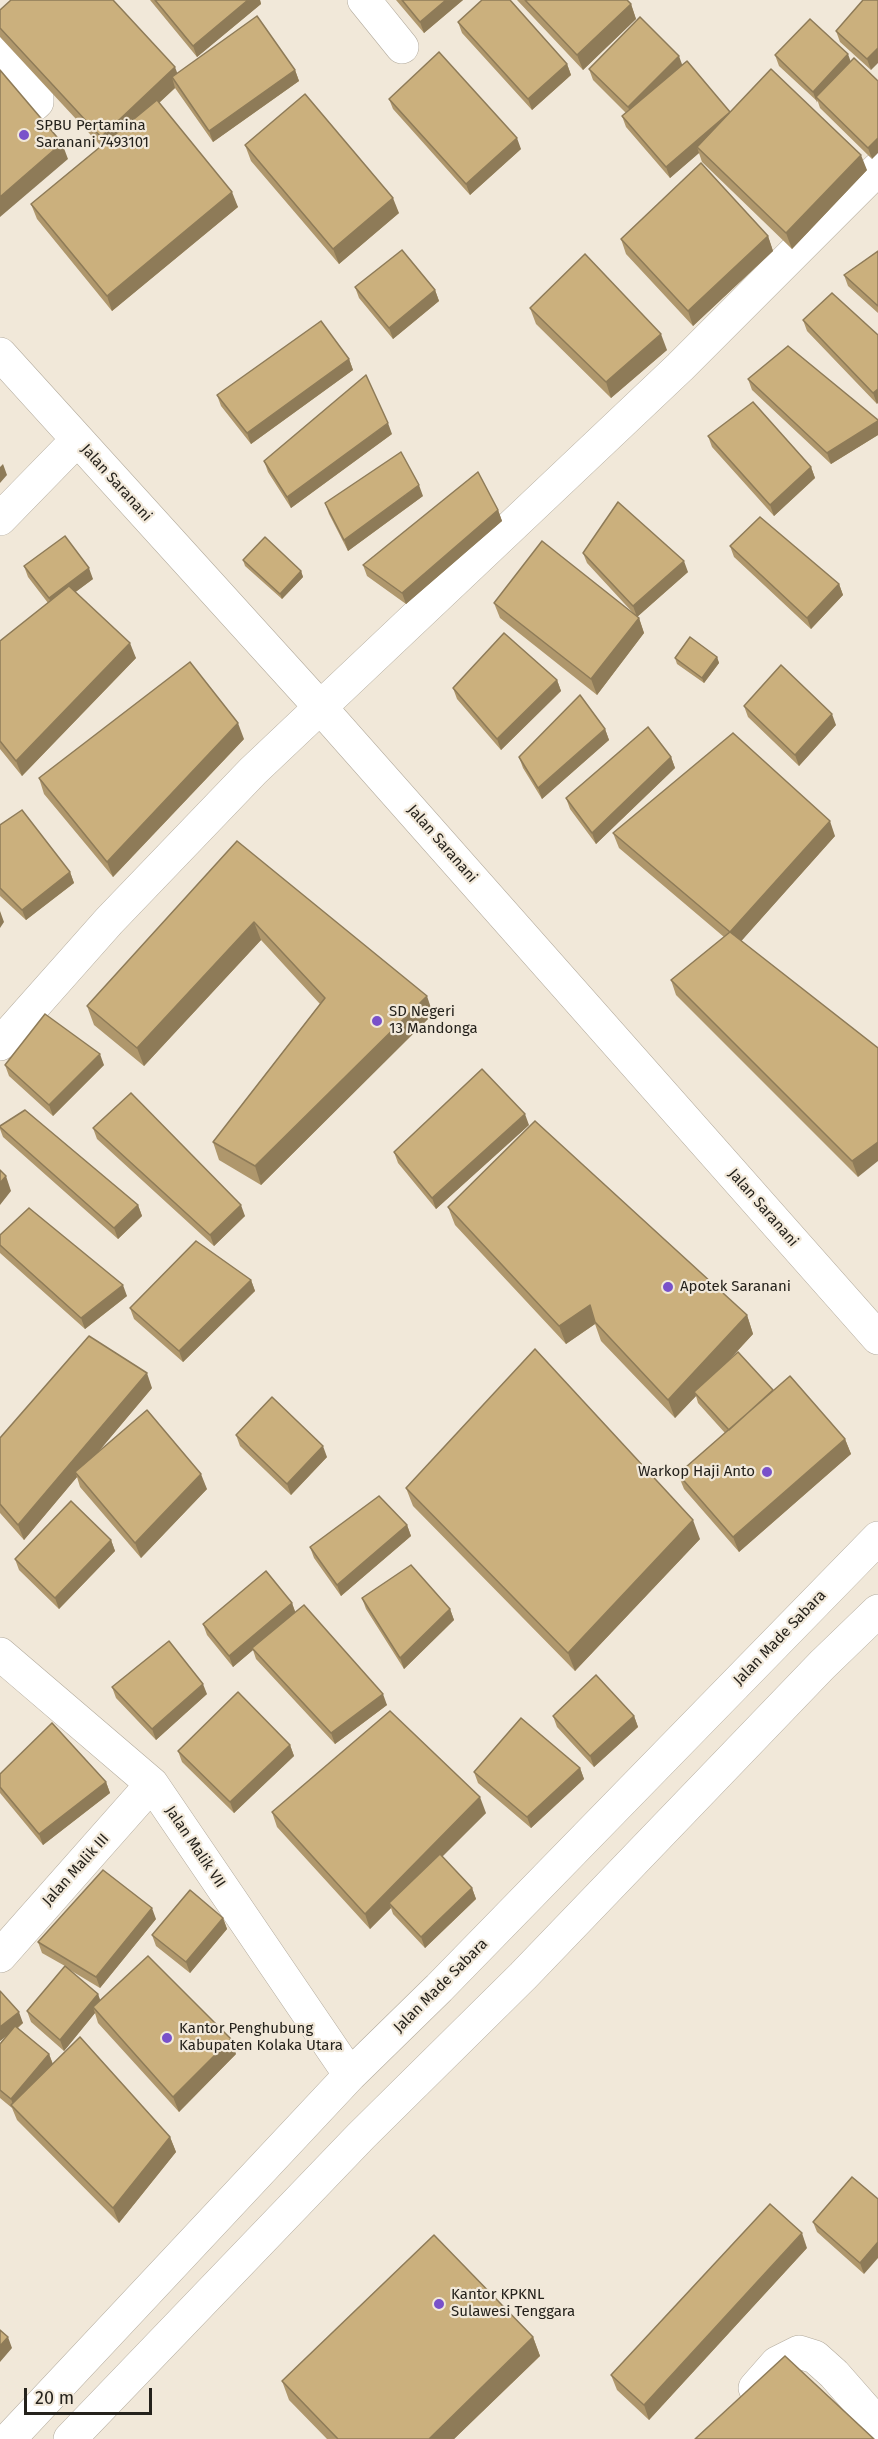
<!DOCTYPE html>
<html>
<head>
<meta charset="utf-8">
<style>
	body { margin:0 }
	#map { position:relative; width:878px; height:2439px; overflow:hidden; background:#f1e8d9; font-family:"Fira Sans",sans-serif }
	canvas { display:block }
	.scale { position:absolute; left:24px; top:2388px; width:128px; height:27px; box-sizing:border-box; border:3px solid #25221c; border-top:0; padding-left:8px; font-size:18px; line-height:21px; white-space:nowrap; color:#25221c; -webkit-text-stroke:4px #f1e8d9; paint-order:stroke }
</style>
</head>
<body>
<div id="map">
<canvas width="878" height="2439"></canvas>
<div class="scale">20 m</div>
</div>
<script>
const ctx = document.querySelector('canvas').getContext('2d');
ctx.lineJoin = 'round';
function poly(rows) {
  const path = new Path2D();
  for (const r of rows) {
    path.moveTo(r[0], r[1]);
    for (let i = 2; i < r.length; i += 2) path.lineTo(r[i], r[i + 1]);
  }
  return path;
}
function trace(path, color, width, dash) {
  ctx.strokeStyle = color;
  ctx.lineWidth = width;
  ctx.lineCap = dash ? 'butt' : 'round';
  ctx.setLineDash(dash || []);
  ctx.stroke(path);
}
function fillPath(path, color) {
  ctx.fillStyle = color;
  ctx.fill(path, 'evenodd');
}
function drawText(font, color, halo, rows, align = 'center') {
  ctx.font = font + ' "Fira Sans",sans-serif';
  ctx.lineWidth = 4.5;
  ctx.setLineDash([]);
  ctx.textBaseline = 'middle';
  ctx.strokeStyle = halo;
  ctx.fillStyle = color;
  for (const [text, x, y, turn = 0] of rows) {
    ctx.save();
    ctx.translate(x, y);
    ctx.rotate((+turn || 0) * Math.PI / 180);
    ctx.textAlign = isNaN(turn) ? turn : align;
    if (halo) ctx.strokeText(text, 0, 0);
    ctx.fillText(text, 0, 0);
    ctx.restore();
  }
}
const minor = poly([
	[364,0,402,47],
	[0,48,37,89,37,102,27,111],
	[0,354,320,707,878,1338],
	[0,519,77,440],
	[0,1044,109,921,253,771,680,367,878,169],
	[0,1654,152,1784,350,2075],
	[0,1956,152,1784],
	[755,2388,777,2363,799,2352,815,2357,834,2374,878,2424],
	[9,2439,350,2075,439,1988,878,1538],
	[70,2439,361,2136,523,1976,822,1665,878,1611]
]);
trace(minor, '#b2aa9c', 34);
trace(minor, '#fff', 33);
fillPath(poly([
	[150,0,260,0,261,4,197,57],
	[396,0,463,0,424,33],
	[517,0,627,0,631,4,636,19,583,70],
	[863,0,871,70,840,42,836,31],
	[0,10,177,73,295,70,299,81,213,142,175,88,159,103,238,207,112,311,37,219,31,204,101,146,0,37],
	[458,22,567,64,571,75,532,110,462,33],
	[775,55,851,61,872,159,820,108,818,102,779,66],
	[682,64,730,112,867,170,792,249,702,162,699,153,670,178,626,127,622,116,626,113,593,80,589,69],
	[389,99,521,149,470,195,393,109],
	[245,145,399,213,339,264,251,161],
	[768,236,773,251,693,326,626,254,621,239],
	[878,251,878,313,848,286,844,275],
	[355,287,435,290,439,301,393,339,359,298],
	[530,308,667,350,611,398,536,324],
	[803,320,878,335,877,404,807,331],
	[349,359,353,370,251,444,221,406,217,395],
	[748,379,878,420,878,435,831,464,752,390],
	[392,434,291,508,268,472,264,461],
	[708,436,811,467,815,478,774,516,712,447],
	[423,496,348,551,329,514,325,503],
	[498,510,502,521,406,604,367,576,363,565],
	[730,546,839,584,843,595,811,629,734,557],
	[583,553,688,572,637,617,639,618,644,633,597,695,500,618,494,603,635,615,587,563],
	[243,560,301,571,303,577,282,599,245,566],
	[24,566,93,579,75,592,136,658,22,776,0,749,0,641,48,603,28,577],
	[717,657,719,663,704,683,677,664,675,658],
	[557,680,561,691,501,750,457,699,453,688],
	[744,706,836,725,799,766,748,717],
	[605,729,609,740,542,799,523,768,519,757],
	[244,739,113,877,44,794,39,778],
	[671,757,675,768,596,844,570,809,566,798],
	[0,825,70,872,74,883,26,920,0,896],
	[613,833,835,836,741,941,878,1048,858,1177,676,995,671,980,724,937,619,848],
	[237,841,433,1014,261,1185,219,1160,213,1142,320,1004,261,940,144,1066,94,1025,87,1006],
	[5,1065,104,1065,53,1116,9,1076],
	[529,1125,436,1209,398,1163,394,1152],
	[0,1126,138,1205,142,1216,118,1239,3,1137,0,1129],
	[93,1128,245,1216,214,1246,97,1139],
	[448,1207,747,1315,753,1334,728,1361,845,1439,851,1454,739,1552,684,1489,678,1474,725,1433,698,1403,696,1396,675,1418,601,1341,595,1324,566,1344,455,1225],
	[0,1235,127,1296,85,1329,0,1253],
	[251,1280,255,1291,183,1362,134,1319,130,1308],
	[152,1388,98,1452,207,1489,141,1558,80,1487,77,1477,24,1540,0,1513,0,1438],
	[236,1435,327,1457,291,1495,240,1446],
	[406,1488,700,1539,575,1671,413,1506],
	[407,1525,411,1536,341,1596,314,1558,310,1547],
	[111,1540,115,1551,59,1609,19,1570,15,1559],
	[362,1598,450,1609,454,1620,404,1669,366,1609],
	[292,1603,295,1612,387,1705,335,1744,256,1659,253,1650,233,1667,207,1635,203,1624],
	[112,1687,207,1694,156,1740,116,1698],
	[553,1716,634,1716,638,1727,594,1767,557,1727],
	[290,1745,294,1756,234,1813,182,1762,178,1751],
	[580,1768,584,1779,531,1828,478,1783,474,1772],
	[0,1774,106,1782,110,1793,43,1845,0,1793],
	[272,1812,486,1813,442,1856,472,1888,476,1899,425,1948,393,1914,391,1908,370,1929,277,1827],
	[223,1918,227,1929,190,1973,156,1946,152,1935],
	[156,1919,100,1988,65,1967,98,1994,100,2001,236,2054,179,2112,98,2023,95,2013,64,2051,31,2022,27,2011,65,1966,42,1953,38,1942],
	[0,1991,23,2023,18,2028,49,2054,53,2064,170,2137,176,2152,119,2223,17,2120,12,2108,0,2098,0,2044,7,2035,0,2041],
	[852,2177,864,2274,817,2232,813,2222],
	[807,2248,649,2420,617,2390,611,2375],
	[533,2337,540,2356,454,2439,327,2439,289,2400,282,2381]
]), '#af976c');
fillPath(poly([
	[248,0,260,0,261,4,197,57,193,46],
	[446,0,463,0,424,33,420,22],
	[631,4,636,19,583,70,577,55],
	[878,48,878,63,871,70,867,59],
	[848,54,852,65,816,97,817,103,813,92],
	[679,56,683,67,632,118,628,107],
	[567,64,571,75,532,110,528,99],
	[175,67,181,83,172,77,175,88,106,152,101,137],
	[295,70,299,81,213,142,209,131],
	[730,112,734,123,697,147,699,153,670,178,666,167],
	[517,138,521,149,470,195,466,184],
	[878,138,878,153,872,159,868,148],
	[62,143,68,159,0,217,0,197],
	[861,155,867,170,792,249,786,233],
	[232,192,238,207,112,311,107,296],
	[393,198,399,213,339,264,333,249],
	[768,236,773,251,693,326,688,311],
	[435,290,439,301,393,339,389,328],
	[661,334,667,350,611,398,606,382],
	[349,359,353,370,251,444,247,433],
	[878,389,878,403,877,404,873,393],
	[878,421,878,435,831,464,827,453],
	[388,423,392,434,291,508,287,497],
	[3,464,7,475,0,483,0,467],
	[811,467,815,478,774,516,770,505],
	[419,485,423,496,348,551,344,540],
	[498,510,502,521,406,604,402,593],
	[684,561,688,572,637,617,633,606],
	[89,568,93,579,53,609,49,598],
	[301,571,303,577,282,599,280,594],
	[839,584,843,595,811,629,807,618],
	[639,618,644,633,597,695,591,679],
	[130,643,136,658,22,776,16,761],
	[717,657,719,663,704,683,702,678],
	[557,680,561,691,501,750,497,739],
	[832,714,836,725,799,766,795,755],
	[238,723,244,739,113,877,107,862],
	[605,729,609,740,542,799,538,788],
	[671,757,675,768,596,844,592,833],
	[830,821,835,836,736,947,730,932],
	[70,872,74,883,26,920,22,910],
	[0,911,4,922,0,928],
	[254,922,261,940,144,1066,137,1048],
	[427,996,433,1014,261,1185,255,1166],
	[100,1054,104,1065,53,1116,49,1105],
	[525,1114,529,1125,436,1209,432,1198],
	[878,1142,878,1161,858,1177,852,1161],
	[6,1176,11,1191,0,1205,0,1183],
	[138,1205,142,1216,118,1239,114,1228],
	[241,1205,245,1216,214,1246,210,1235],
	[251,1280,255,1291,183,1362,179,1351],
	[123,1285,127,1296,85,1329,81,1318],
	[590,1305,595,1324,566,1344,559,1326],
	[747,1315,753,1334,697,1395,694,1392,696,1396,675,1418,668,1400],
	[147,1373,152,1388,78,1476,75,1472,77,1477,24,1540,18,1525],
	[845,1439,851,1454,739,1552,733,1537],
	[323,1446,327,1457,291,1495,287,1484],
	[201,1474,207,1489,141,1558,135,1543],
	[693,1520,700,1539,575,1671,568,1653],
	[407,1525,411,1536,341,1596,337,1585],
	[111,1540,115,1551,59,1609,55,1598],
	[292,1603,296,1614,252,1648,253,1650,233,1667,229,1656],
	[450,1609,454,1620,404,1669,400,1658],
	[203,1684,207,1694,156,1740,152,1729],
	[383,1694,387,1705,335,1744,331,1733],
	[634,1716,638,1727,594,1767,590,1756],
	[290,1745,294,1756,234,1813,230,1802],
	[580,1768,584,1779,531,1828,527,1817],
	[106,1782,110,1793,43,1845,39,1834],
	[480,1797,486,1813,392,1907,389,1903,391,1908,370,1929,365,1914],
	[472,1888,476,1899,425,1948,421,1937],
	[152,1908,156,1919,100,1988,96,1977],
	[223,1918,227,1929,190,1973,186,1962],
	[98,1994,102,2005,93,2007,95,2013,64,2051,60,2040],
	[19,2012,23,2023,0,2041,0,2027],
	[231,2039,236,2054,179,2112,173,2097],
	[49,2054,53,2065,14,2107,11,2099],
	[170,2137,176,2152,119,2223,113,2208],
	[802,2233,807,2248,649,2420,644,2405],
	[878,2242,878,2258,864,2274,860,2263],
	[8,2337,12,2348,0,2362,0,2346],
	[533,2337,540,2356,454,2439,429,2439]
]), '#8e7b58');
const building = poly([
	[11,0,113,0,175,67,101,137,0,28,0,10,11,0],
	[155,0,248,0,193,46,155,0],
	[402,0,446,0,420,22,402,0],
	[482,0,510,0,567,64,528,99,458,22,482,0],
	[525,0,627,0,631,4,577,55,525,0],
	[863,0,878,0,878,48,867,59,836,31,863,0],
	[257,16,295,70,209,131,172,77,257,16],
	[640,17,679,56,628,107,589,69,640,17],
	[810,19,848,54,813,92,775,55,810,19],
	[439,52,517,138,466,184,389,99,439,52],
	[854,58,878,81,878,138,868,148,816,97,854,58],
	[687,61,730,112,666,167,622,116,687,61],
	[771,69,861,155,786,233,697,147,771,69],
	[0,70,62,143,0,197,0,70],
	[305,94,393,198,333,249,245,145,305,94],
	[157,100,232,192,107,296,31,204,157,100],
	[701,163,768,236,688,311,621,239,701,163],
	[402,250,435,290,389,328,355,287,402,250],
	[878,251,878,306,844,275,878,251],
	[585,254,661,334,606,382,530,308,585,254],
	[832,293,878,335,878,389,873,393,803,320,832,293],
	[321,321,349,359,247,433,217,395,321,321],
	[788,346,878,420,878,421,827,453,748,379,788,346],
	[366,375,388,423,287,497,264,461,366,375],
	[753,402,811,467,770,505,708,436,753,402],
	[401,452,419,485,344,540,325,503,401,452],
	[478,472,498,510,402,593,363,565,478,472],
	[618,502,684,561,633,606,583,553,618,502],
	[760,517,839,584,807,618,730,546,760,517],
	[65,536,89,568,49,598,24,566,65,536],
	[265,537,301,571,280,594,243,560,265,537],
	[542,541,639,618,591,679,494,603,542,541],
	[69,586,130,643,16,761,0,741,0,641,69,586],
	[504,633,557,680,497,739,453,688,504,633],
	[690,637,717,657,702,678,675,658,690,637],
	[190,662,238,723,107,862,39,778,190,662],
	[781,665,832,714,795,755,744,706,781,665],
	[580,695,605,729,538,788,519,757,580,695],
	[648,727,671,757,592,833,566,798,648,727],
	[733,733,830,821,730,932,878,1048,878,1142,852,1161,671,980,730,932,613,833,733,733],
	[22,810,70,872,22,910,0,888,0,825,22,810],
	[237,841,427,996,255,1166,213,1142,325,998,254,922,137,1048,87,1006,237,841],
	[45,1014,100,1054,49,1105,5,1065,45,1014],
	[482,1069,525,1114,432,1198,394,1152,482,1069],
	[131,1093,241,1205,210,1235,93,1128,131,1093],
	[25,1110,138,1205,114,1228,0,1127,0,1126,25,1110],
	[535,1121,747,1315,668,1400,595,1322,590,1305,559,1326,448,1207,535,1121],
	[0,1170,6,1176,0,1183,0,1170],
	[29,1208,123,1285,81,1318,0,1245,0,1235,29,1208],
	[196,1241,251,1280,179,1351,130,1308,196,1241],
	[89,1336,147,1373,18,1525,0,1504,0,1438,89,1336],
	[535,1349,693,1520,568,1653,406,1488,535,1349],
	[738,1352,773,1390,729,1430,694,1392,738,1352],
	[790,1376,845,1439,733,1537,678,1474,790,1376],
	[272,1397,323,1446,287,1484,236,1435,272,1397],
	[147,1410,201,1474,135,1543,75,1472,147,1410],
	[379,1496,407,1525,337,1585,310,1547,379,1496],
	[71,1501,111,1540,55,1598,15,1559,71,1501],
	[411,1565,450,1609,400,1658,362,1598,411,1565],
	[266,1571,292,1603,229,1656,203,1624,266,1571],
	[304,1605,383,1694,331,1733,252,1648,304,1605],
	[169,1641,203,1684,152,1729,112,1687,169,1641],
	[596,1675,634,1716,590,1756,553,1716,596,1675],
	[238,1692,290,1745,230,1802,178,1751,238,1692],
	[390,1711,480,1797,365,1914,272,1812,390,1711],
	[521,1718,580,1768,527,1817,474,1772,521,1718],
	[52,1723,106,1782,39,1834,0,1787,0,1774,52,1723],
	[440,1854,472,1888,421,1937,389,1903,440,1854],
	[103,1870,152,1908,96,1977,38,1942,103,1870],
	[190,1890,223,1918,186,1962,152,1935,190,1890],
	[148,1956,231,2039,173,2097,93,2007,148,1956],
	[65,1966,98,1994,60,2040,27,2011,65,1966],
	[0,1991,19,2012,0,2027,0,1991],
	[15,2026,49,2054,11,2099,0,2090,0,2044,15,2026],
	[80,2037,170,2137,113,2208,11,2105,80,2037],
	[852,2177,878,2199,878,2242,860,2263,813,2222,852,2177],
	[770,2204,802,2233,644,2405,611,2375,770,2204],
	[434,2235,533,2337,429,2439,338,2439,282,2381,434,2235],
	[0,2330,8,2337,0,2346,0,2330],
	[785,2356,874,2439,695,2439,785,2356]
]);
fillPath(building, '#cbb07d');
trace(building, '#8e7b58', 1.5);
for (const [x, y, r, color] of [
	[24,135,6,"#7951ca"],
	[377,1021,6,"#7951ca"],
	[668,1287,6,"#7951ca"],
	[767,1472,6,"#7951ca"],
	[167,2038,6,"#7951ca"],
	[439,2304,6,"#7951ca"]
]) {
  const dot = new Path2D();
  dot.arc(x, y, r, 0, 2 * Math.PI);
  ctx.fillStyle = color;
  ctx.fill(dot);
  trace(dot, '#f1e8d9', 2);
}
drawText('15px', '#25221c', '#f1e8d9', [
	["SPBU Pertamina",36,126],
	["Saranani 7493101",36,143],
	["SD Negeri",389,1012],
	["13 Mandonga",389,1029],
	["Apotek Saranani",680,1287],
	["Warkop Haji Anto",755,1472,"right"],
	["Kantor Penghubung",179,2029],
	["Kabupaten Kolaka Utara",179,2046],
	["Kantor KPKNL",451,2295],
	["Sulawesi Tenggara",451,2312]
], 'left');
drawText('15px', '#25221c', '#f1e8d9', [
	["Jalan Saranani",116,483,48],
	["Jalan Saranani",442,844,49],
	["Jalan Saranani",763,1208,49],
	["Jalan Made Sabara",780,1638,-46],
	["Jalan Malik VII",195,1847,56],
	["Jalan Malik III",76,1870,-48],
	["Jalan Made Sabara",441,1986,-45]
]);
</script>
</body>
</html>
